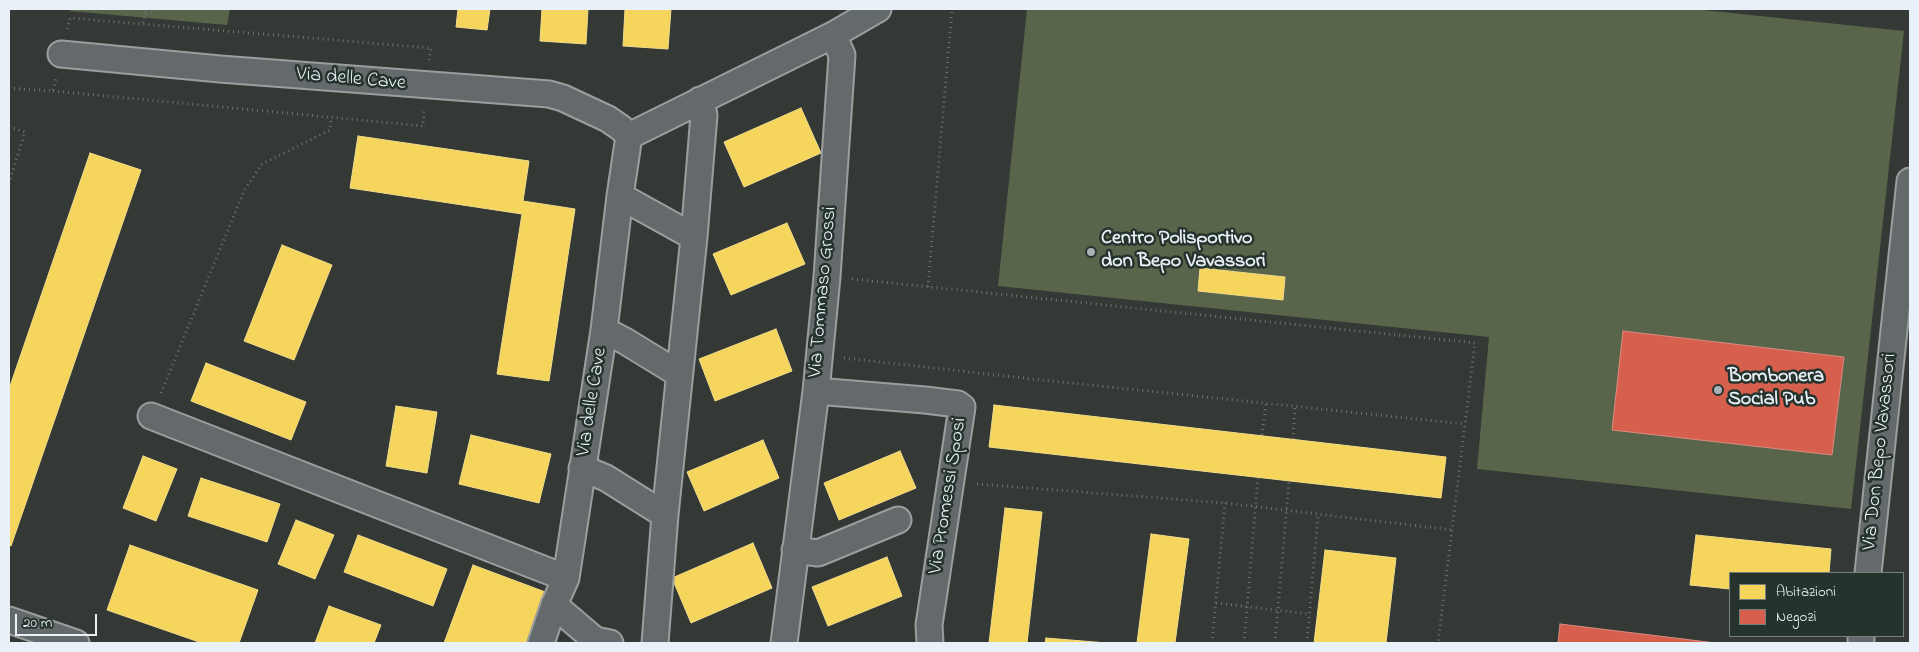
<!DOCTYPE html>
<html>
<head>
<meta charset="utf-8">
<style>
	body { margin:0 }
	#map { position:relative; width:1919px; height:652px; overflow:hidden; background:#353935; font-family:"Indie Flower",sans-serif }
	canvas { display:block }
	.frame { position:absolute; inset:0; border:10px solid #e8f1f8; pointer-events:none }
	.legend { position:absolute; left:1729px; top:572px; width:175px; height:65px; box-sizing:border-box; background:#26332d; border:1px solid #747f7e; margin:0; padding:6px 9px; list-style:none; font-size:15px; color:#e8f1f8 }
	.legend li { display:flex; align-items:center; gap:10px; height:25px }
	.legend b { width:25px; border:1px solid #747f7e }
	.scale { position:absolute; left:15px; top:614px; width:82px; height:22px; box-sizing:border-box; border:2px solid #e8f1f8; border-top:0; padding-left:6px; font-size:15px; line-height:18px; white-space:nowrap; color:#e8f1f8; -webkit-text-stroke:4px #26332d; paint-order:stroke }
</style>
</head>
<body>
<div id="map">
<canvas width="1919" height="652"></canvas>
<div class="frame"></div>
<ul class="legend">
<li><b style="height:14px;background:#f6d55c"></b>Abitazioni</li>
<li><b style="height:14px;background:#d6604d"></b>Negozi</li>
</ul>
<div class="scale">20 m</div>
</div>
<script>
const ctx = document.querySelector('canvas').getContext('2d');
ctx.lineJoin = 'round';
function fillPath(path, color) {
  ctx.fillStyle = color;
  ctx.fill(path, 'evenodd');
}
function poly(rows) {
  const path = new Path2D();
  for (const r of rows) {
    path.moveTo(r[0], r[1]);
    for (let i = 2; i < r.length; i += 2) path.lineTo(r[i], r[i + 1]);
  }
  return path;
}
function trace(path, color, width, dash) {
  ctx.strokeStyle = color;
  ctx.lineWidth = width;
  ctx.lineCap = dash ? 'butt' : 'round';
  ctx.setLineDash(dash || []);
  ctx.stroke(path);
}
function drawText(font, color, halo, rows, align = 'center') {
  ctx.font = font + ' "Indie Flower",sans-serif';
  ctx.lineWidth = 5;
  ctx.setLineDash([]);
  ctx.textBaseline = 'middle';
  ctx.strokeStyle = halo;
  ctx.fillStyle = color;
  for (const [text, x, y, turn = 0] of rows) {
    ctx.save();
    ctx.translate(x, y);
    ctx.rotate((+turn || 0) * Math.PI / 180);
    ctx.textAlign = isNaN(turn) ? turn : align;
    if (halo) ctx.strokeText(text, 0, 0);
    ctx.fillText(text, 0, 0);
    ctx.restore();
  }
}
fillPath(poly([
	[71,9,230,9,227,25,70,11],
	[1027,9,1693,9,1904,31,1851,509,1477,469,1489,337,998,286],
	[1201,268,1285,277,1283,300,1198,291],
	[1624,331,1844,358,1832,455,1612,430]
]), '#58654b');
const homes = poly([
	[458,9,490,9,487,30,456,27,458,9],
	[542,9,588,9,586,44,540,41,542,9],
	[625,9,671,9,668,49,623,46,625,9],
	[801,108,821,153,744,187,724,142,801,108],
	[358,136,529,161,523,201,575,209,549,381,497,374,522,214,350,188,358,136],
	[90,153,141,170,11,546,9,545,9,389,90,153],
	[787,223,805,264,731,295,713,254,787,223],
	[282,245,332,265,294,360,244,341,282,245],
	[1200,268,1285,277,1283,300,1198,291,1200,268],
	[776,329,792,371,715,401,699,359,776,329],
	[206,363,306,402,291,440,191,401,206,363],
	[994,405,1446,457,1441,498,989,447,994,405],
	[396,406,437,412,427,473,386,466,396,406],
	[471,435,551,454,539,503,459,484,471,435],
	[763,440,779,478,704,511,687,472,763,440],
	[900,451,916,488,839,520,824,483,900,451],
	[143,456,177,469,156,521,123,508,143,456],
	[201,478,280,504,267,542,188,516,201,478],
	[1005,508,1042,512,1027,643,989,643,1005,508],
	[296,520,334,535,315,579,278,564,296,520],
	[1151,534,1189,539,1175,643,1137,643,1151,534],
	[358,535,447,569,433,606,344,572,358,535],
	[1696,535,1831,549,1829,573,1730,573,1730,589,1690,585,1696,535],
	[753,543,772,588,691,623,672,578,753,543],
	[130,545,258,590,239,643,202,643,107,610,130,545],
	[1325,550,1396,558,1386,643,1314,643,1325,550],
	[887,557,902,596,828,626,812,587,887,557],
	[473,565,548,593,529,643,444,643,473,565],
	[329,606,381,625,374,643,315,643,329,606],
	[1046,638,1107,643,1045,643,1046,638]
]);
fillPath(homes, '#f6d55c');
trace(homes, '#f2dd8b', 1);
const shops = poly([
	[1623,331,1844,357,1832,455,1612,430,1623,331],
	[1560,624,1716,643,1558,643,1560,624]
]);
fillPath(shops, '#d6604d');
trace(shops, '#db8c80', 1);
const street = poly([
	[61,54,220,69,549,94,563,98,608,119,621,128,629,136,620,196,604,330,566,578,554,605,541,643],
	[629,136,833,35,878,9],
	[620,196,694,237],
	[604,330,625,341,679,374],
	[816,391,925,400,958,404,962,407,929,625,930,643],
	[151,416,566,578],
	[582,468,606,478,665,515],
	[795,550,818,553,898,520],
	[1868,573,1910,181],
	[554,605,595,640,610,643],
	[9,620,76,643],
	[655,643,665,515,694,237,704,115,700,100],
	[784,643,816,391,827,277,842,55,833,35],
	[1861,643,1861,636]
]);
trace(street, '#9a9e9e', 29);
trace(poly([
	[140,9,146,13],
	[146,13,160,9],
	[143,23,146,13],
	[67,29,70,18,431,48,429,60],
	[9,88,53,91,56,79],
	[53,91,423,126,424,111],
	[9,127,25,132,9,183],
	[852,279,1475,343,1438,643],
	[928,287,952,9],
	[844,358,1032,379,1465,424],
	[161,393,244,191,262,164,330,130,331,118],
	[1262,435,1266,404],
	[1293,439,1295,407],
	[977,484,1225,503,1452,530],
	[1216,603,1309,614],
	[1212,643,1225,503],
	[1244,643,1258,478],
	[1275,643,1289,481],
	[1307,643,1318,515]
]), '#6e7170', 3, [1, 4]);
trace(street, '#646a6b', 25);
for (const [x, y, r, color] of [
	[1091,252,5,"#a9b1b4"],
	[1718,390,5,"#a9b1b4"]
]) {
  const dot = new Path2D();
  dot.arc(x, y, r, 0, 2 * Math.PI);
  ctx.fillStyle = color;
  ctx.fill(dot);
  trace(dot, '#26332d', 2);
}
drawText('20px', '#e8f1f8', '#26332d', [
	["Via delle Cave",351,80,5],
	["Via Tommaso Grossi",824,292,-85],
	["Via delle Cave",593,402,-81],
	["Via Don Bepo Vavassori",1881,452,-84],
	["Via Promessi Sposi",949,496,-81]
]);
drawText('bold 20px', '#e8f1f8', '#26332d', [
	["Centro Polisportivo",1101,240],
	["don Bepo Vavassori",1101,263],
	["Bombonera",1728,378],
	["Social Pub",1728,401]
], 'left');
</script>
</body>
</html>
